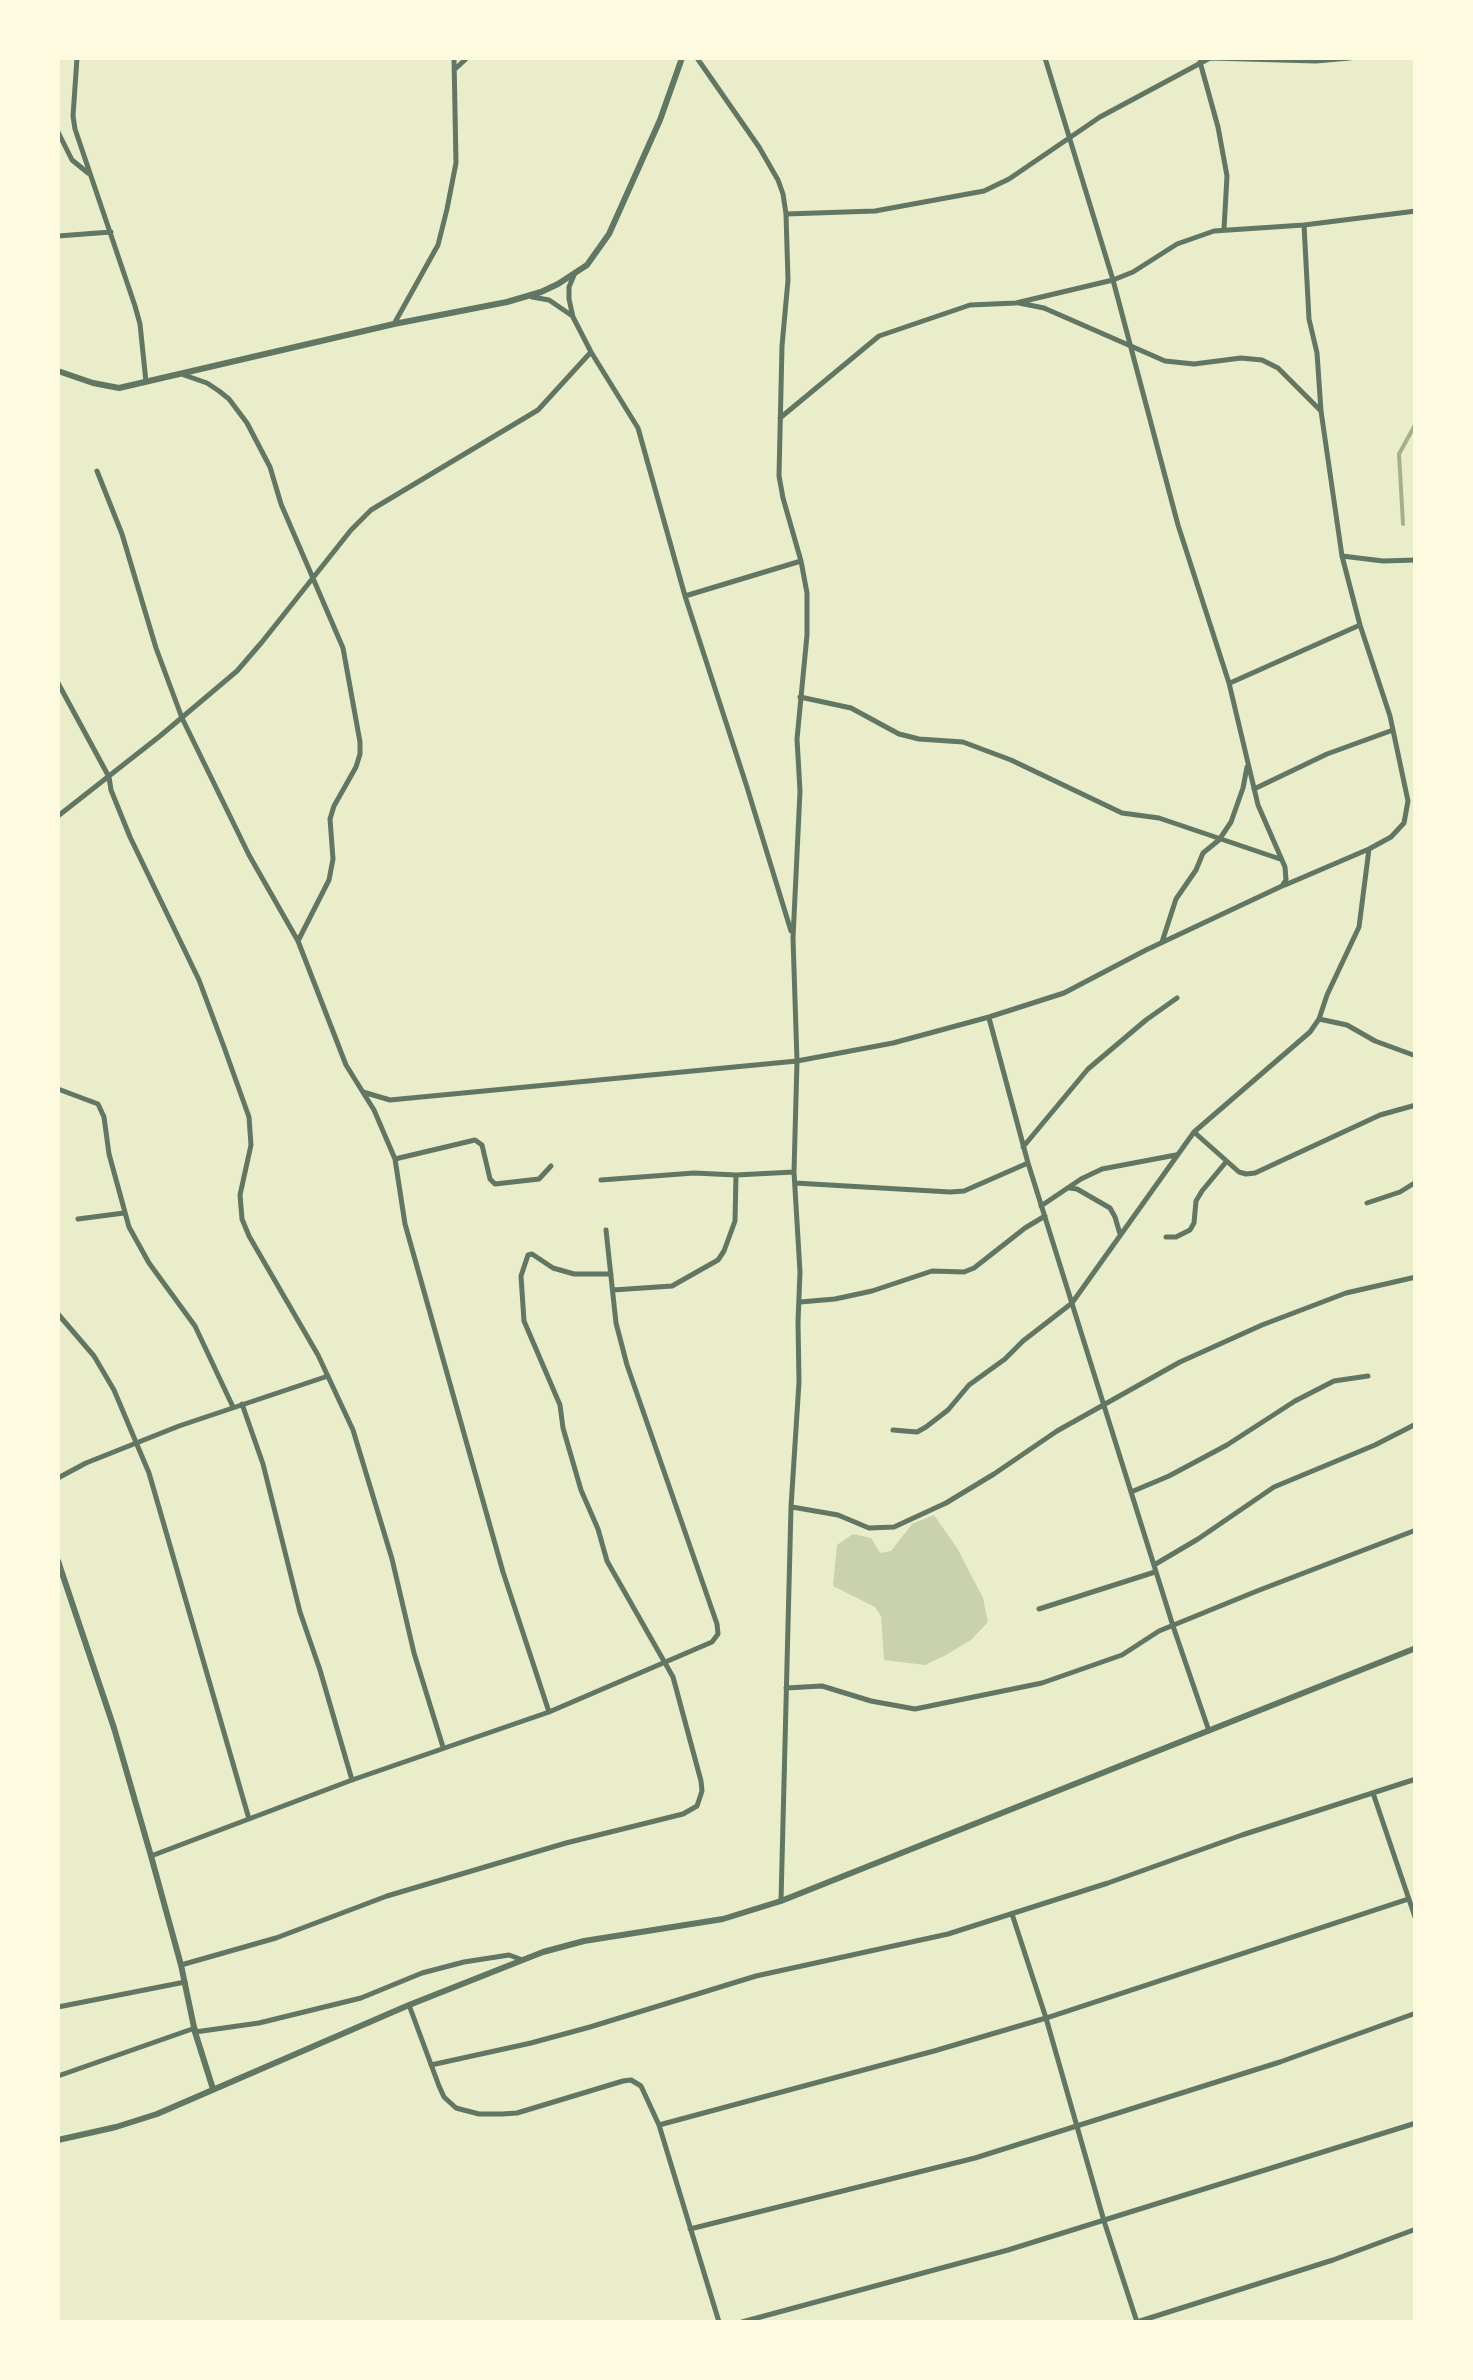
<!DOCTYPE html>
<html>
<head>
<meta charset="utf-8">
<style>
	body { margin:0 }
	#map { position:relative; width:1473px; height:2380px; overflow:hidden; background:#e9edc9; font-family:"IBM Plex Sans",sans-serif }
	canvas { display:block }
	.frame { position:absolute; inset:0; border:60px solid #fefae0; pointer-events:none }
</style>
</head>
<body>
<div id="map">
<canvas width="1473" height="2380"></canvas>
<div class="frame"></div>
</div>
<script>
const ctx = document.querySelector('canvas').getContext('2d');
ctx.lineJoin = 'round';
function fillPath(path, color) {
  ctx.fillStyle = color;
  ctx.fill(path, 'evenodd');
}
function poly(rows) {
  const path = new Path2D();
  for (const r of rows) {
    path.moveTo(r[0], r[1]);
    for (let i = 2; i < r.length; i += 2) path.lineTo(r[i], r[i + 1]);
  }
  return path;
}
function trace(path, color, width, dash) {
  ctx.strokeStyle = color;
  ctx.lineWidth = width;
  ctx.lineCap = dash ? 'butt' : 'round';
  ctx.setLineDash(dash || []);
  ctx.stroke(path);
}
fillPath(poly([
	[934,1515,957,1548,983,1598,988,1622,971,1640,946,1655,925,1665,884,1660,881,1616,875,1607,833,1586,837,1545,853,1534,871,1538,880,1553,891,1551,912,1524]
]), '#cad2ad');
trace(poly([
	[1403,524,1399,454,1416,423]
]), '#a3b18a', 4);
trace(poly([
	[77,58,73,116,75,129,135,306,140,324,146,382],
	[697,58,759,147,778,180,783,194,786,214,788,280,782,346,779,476,783,498,801,561,807,593,807,635,797,739,800,791,793,938,797,1061,794,1172,800,1272,798,1322,799,1382,791,1507,781,1901],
	[1200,62,1218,127,1227,176,1224,229],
	[454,70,467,58],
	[58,132,72,160,88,173],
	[786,214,875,211,984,191,1009,179,1100,117,1210,58,1316,61,1350,58],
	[58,236,111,232],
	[574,275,569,287,569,299,573,317,591,352,638,428,685,596,746,784,791,931],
	[532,297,549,300,571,315],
	[1019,303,1044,308,1165,361,1194,364,1241,358,1262,360,1278,368,1321,411],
	[394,324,438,245,447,209,456,163,454,58],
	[184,375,207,383,219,391,229,399,247,423,270,467,281,504,343,648,360,742,360,754,356,767,334,806,330,819,333,859,329,880,298,941],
	[780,418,879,336,970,305,1016,303,1113,280,1133,272,1177,244,1214,231,1304,225,1416,211],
	[97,471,122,534,156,648,182,718,249,855,298,941,346,1065,374,1110,395,1159,405,1224,503,1572,549,1712],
	[1342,556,1383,561,1416,560],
	[685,596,801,561],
	[58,683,109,777,111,790,130,837,199,980,224,1047,249,1117,251,1145,240,1195,242,1219,249,1236,318,1355,353,1430,392,1559,414,1653,443,1747],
	[1230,683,1360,625],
	[800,697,851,708,899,734,919,739,963,742,1011,760,1122,813,1159,818,1280,859],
	[1254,789,1327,754,1393,730],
	[58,816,160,736,237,671,262,642,351,530,371,510,538,410,591,352],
	[1285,885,1369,849,1391,837,1404,823,1408,801,1390,716,1360,625,1342,556,1321,411,1317,353,1309,319,1304,225],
	[1162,942,1176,899,1196,870,1203,853,1219,840,1231,822,1243,788,1247,767],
	[989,1018,1028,1163,1173,1626,1209,1731],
	[1319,1019,1347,1025,1375,1041,1416,1056],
	[58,1089,98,1104,104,1117,109,1154,129,1227,149,1263,195,1326,233,1407],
	[363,1092,390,1100,797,1061,893,1043,989,1017,1064,993,1146,950,1282,886,1286,880,1285,867,1258,805,1229,683,1178,525,1113,280,1045,58],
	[1194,1132,1239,1172,1246,1174,1255,1173,1380,1115,1416,1105],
	[1023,1147,1088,1069,1146,1020,1177,998],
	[395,1159,475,1140,482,1145,490,1179,495,1184,539,1179,551,1166],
	[601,1180,694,1173,736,1175,794,1172],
	[795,1183,950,1192,964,1191,1028,1163],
	[1070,1188,1077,1189,1110,1208,1115,1217,1120,1234],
	[1367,1203,1400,1192,1416,1182],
	[1041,1206,1081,1179,1102,1169,1176,1155],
	[78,1219,124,1213],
	[1166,1237,1176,1237,1190,1230,1194,1223,1196,1201,1202,1191,1226,1162],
	[613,1290,672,1286,718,1260,724,1251,735,1221,736,1175],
	[800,1302,835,1299,872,1291,932,1271,964,1272,974,1268,1025,1228,1045,1216],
	[58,1314,94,1356,114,1390,149,1473,249,1819],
	[242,1404,263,1464,300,1612,320,1670,352,1780],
	[893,1430,917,1432,926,1427,948,1410,969,1385,1005,1359,1023,1341,1072,1303,1194,1132,1310,1032,1319,1019,1327,995,1359,927,1369,849],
	[58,1478,86,1463,179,1426,328,1376],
	[1131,1492,1169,1476,1227,1445,1295,1401,1334,1381,1368,1376],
	[792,1507,838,1515,869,1528,894,1527,946,1503,994,1474,1057,1431,1180,1362,1262,1325,1346,1293,1416,1277],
	[1154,1565,1198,1539,1274,1487,1375,1445,1416,1424],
	[1039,1609,1155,1572],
	[786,1688,822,1686,871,1701,915,1709,1042,1683,1122,1655,1159,1631,1257,1591,1416,1530],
	[1373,1793,1416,1920],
	[151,1856,352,1780,549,1712,712,1642,718,1634,717,1624,627,1365,616,1323,606,1230],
	[1012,1914,1046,2018,1104,2221,1137,2322],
	[181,1965,276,1938,387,1896,566,1843,683,1814,697,1806,702,1791,701,1781,673,1677,607,1561,598,1529,581,1490,563,1428,560,1405,524,1321,521,1276,528,1255,532,1254,553,1268,574,1274,611,1274],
	[409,2005,439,2086,444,2097,456,2108,479,2114,502,2114,517,2113,623,2081,631,2080,641,2086,659,2125,719,2322],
	[58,2007,185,1982],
	[195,2032,259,2023,361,1998,422,1973,464,1962,509,1955,520,1959],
	[431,2065,531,2043,590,2027,756,1976,948,1934,1108,1883,1242,1835,1416,1779],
	[58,2076,195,2028],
	[659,2125,934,2051,1046,2018,1408,1899],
	[690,2229,975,2158,1280,2062,1416,2013],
	[742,2322,1008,2250,1416,2123],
	[1137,2322,1333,2260,1416,2229]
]), '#617663', 5);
trace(poly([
	[58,371,93,383,119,388,394,324,507,302,541,292,558,284,587,265,609,234,660,120,682,58],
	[58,1561,114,1728,151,1856,181,1965,195,2032,213,2089],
	[58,2140,116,2127,157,2114,409,2005,543,1952,584,1941,723,1919,781,1901,1416,1648]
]), '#617663', 6);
</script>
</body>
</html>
